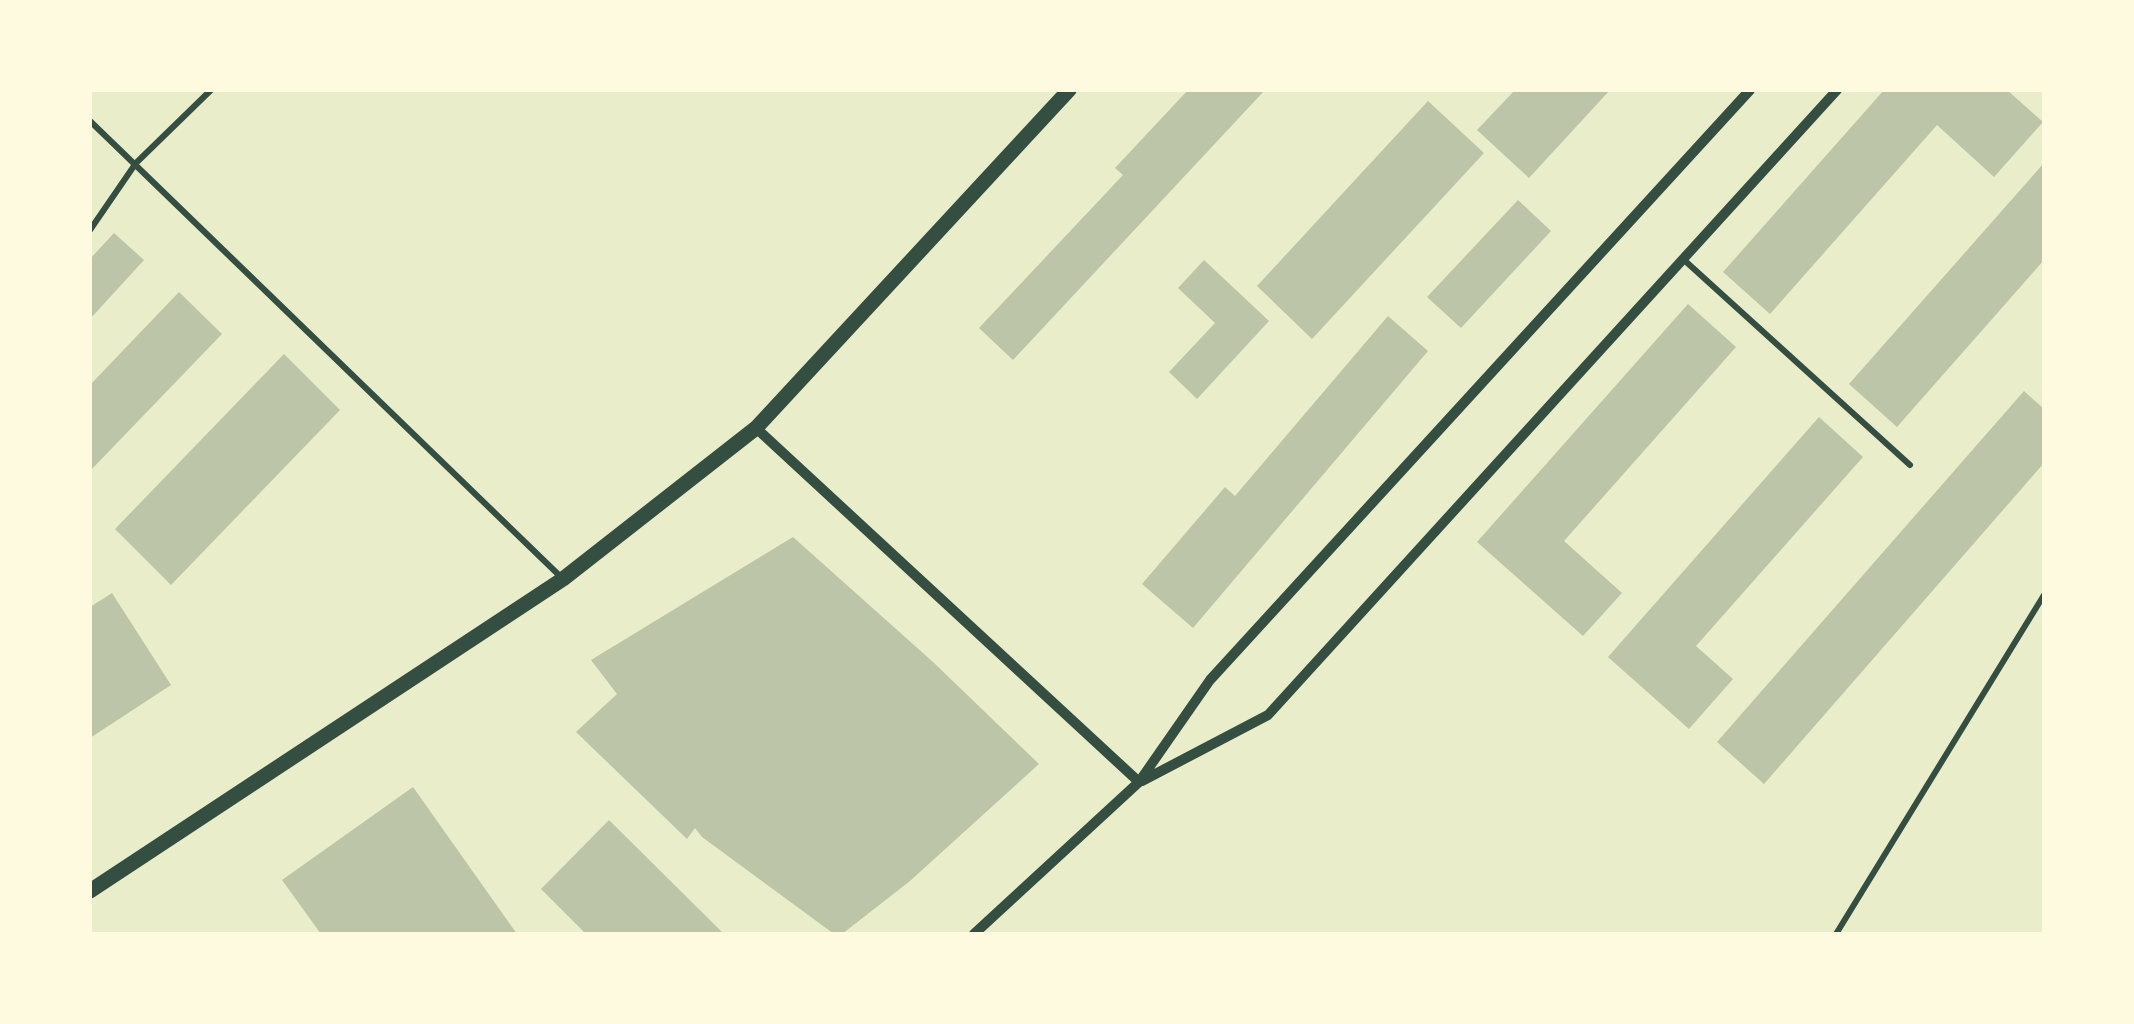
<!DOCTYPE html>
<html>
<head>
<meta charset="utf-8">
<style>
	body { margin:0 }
	#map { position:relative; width:2134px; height:1024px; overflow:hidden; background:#e9edc9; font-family:Inter,sans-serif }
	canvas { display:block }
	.frame { position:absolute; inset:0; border:92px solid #fefae0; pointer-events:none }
</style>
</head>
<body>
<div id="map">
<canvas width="2134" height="1024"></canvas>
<div class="frame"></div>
</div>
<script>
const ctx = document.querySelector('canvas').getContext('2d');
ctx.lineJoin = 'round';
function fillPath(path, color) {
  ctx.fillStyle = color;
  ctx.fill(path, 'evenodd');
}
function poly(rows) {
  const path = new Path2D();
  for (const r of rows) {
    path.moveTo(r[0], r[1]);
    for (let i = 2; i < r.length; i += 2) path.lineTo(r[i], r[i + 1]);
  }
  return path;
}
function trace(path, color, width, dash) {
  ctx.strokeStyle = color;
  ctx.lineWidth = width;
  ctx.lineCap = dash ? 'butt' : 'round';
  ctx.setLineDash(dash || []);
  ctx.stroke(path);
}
fillPath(poly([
	[1188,90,1265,90,1013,360,979,328,1123,175,1115,168],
	[1515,90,1610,90,1529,178,1477,130],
	[1884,90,2007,90,2043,122,1994,177,1937,125,1770,314,1723,272],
	[1428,101,1484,153,1312,339,1257,286],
	[2044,163,2044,260,1897,427,1849,384],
	[1518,200,1551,231,1461,328,1427,297],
	[114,233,144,260,90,319,90,259],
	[1204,260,1269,321,1197,399,1169,372,1215,323,1178,288],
	[179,292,222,334,90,471,90,385],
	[1688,304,1736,347,1564,541,1622,593,1583,636,1477,542],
	[1388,316,1428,351,1193,628,1142,584,1225,487,1235,496],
	[284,354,340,410,171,585,115,529],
	[2024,391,2044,409,2044,463,1764,784,1717,742],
	[1819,417,1863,457,1696,646,1733,679,1689,729,1608,657],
	[793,537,933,662,1039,764,910,881,842,934,834,934,702,837,695,828,687,839,576,732,617,694,591,660],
	[112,593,171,685,90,738,90,607],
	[413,787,517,934,321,934,282,880],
	[609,820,724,934,586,934,541,889]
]), '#bcc5a7');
trace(poly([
	[90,121,563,579],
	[90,230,136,163,211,90],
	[1683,259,1910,465],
	[1836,934,2044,595]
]), '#344e41', 6);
trace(poly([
	[756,428,1139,782],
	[1142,781,1268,715,1837,90],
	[974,934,1139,782,1210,680,1750,90]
]), '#344e41', 10);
trace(poly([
	[90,891,563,579,756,428,1069,90]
]), '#344e41', 15);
</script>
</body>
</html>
